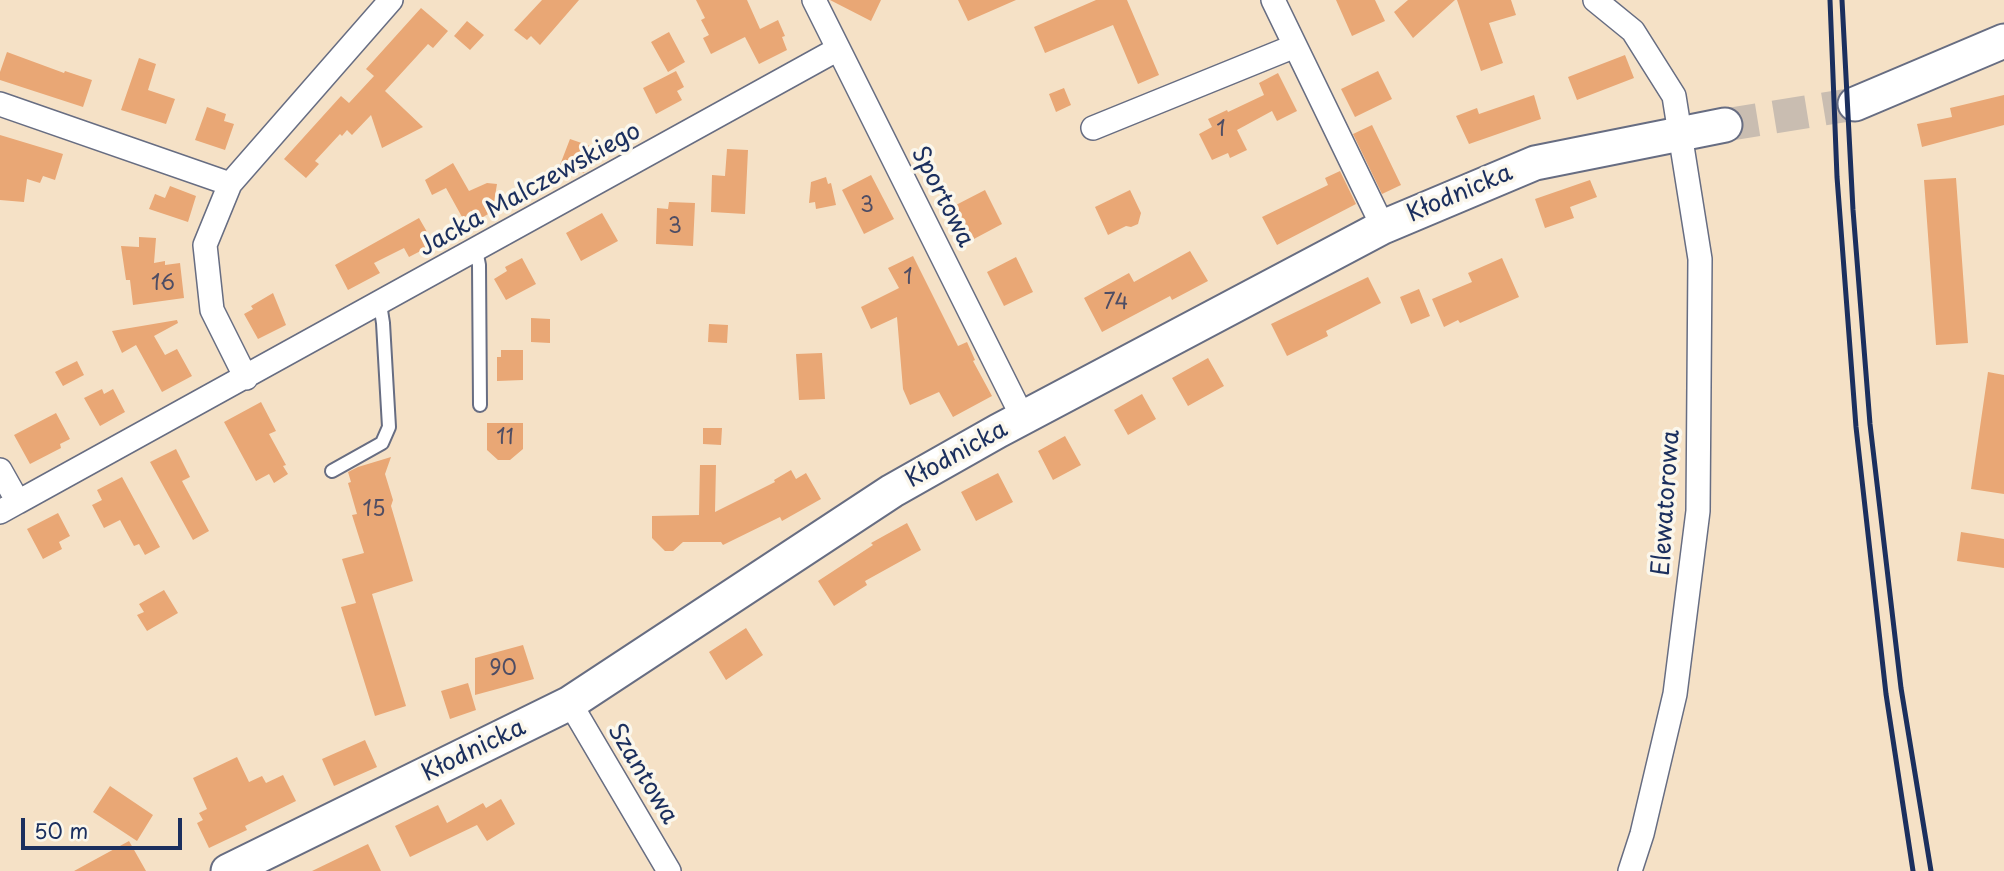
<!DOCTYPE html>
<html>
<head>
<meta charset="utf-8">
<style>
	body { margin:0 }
	#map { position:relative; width:2004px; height:871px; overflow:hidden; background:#f5e1c6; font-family:"Playpen Sans",sans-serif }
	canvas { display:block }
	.scale { position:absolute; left:21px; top:818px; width:161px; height:32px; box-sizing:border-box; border:4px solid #1b2f5e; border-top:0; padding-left:9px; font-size:21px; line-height:24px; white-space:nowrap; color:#1b2f5e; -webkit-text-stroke:5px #fbf7ec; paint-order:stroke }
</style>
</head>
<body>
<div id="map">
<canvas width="2004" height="871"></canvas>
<div class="scale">50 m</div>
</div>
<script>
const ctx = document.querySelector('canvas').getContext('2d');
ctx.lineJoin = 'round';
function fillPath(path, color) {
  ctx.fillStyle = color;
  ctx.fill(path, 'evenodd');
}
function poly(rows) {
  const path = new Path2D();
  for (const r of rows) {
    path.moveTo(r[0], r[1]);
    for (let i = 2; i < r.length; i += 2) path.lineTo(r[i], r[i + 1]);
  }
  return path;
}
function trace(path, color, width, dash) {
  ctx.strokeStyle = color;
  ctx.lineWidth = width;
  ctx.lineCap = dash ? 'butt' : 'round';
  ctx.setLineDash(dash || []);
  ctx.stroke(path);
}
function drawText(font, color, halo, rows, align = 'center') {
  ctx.font = font + ' "Playpen Sans",sans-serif';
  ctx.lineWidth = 7;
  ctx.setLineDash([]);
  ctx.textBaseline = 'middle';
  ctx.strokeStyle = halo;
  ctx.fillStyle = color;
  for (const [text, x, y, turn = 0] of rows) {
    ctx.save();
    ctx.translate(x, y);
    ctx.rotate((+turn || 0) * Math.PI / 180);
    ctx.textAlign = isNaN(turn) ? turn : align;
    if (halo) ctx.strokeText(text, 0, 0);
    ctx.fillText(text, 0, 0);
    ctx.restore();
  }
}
fillPath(poly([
	[542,0,579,0,540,45,531,36,527,40,514,30],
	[696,0,747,0,760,29,778,20,785,36,782,37,787,50,759,64,745,37,711,54,703,38,709,35,701,20,705,18],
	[830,0,881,0,871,21],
	[958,0,1016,0,968,21],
	[1096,0,1127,0,1159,75,1138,84,1113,25,1045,53,1034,27],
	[1336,0,1375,0,1385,21,1352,36],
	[1408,0,1455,0,1413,38,1394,12],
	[1457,0,1511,0,1516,15,1489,23,1503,63,1481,71],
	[421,8,448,31,433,48,428,44,385,91,423,127,382,148,371,115,352,135,347,130,342,136,340,134,315,161,319,164,306,178,284,159,341,96,349,103,374,76,366,69],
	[467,21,484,35,470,50,454,36],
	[669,32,685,62,668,72,651,42],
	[7,52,64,73,65,71,92,80,83,107,0,80,0,72],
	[1625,55,1634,78,1577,100,1568,77],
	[139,58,156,64,148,90,175,99,166,124,121,110],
	[676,71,684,87,677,91,682,100,656,114,643,88],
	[1378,71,1392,99,1355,117,1341,89],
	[1278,73,1297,111,1277,121,1272,111,1237,130,1247,150,1230,158,1228,153,1212,160,1199,134,1212,127,1208,119,1227,110,1228,112,1264,95,1259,83],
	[1064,88,1071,105,1056,112,1049,94],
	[1534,95,1541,119,1469,144,1456,116,1477,108,1479,114],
	[2004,95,2004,125,1922,147,1917,124,1952,117,1950,108],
	[207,107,226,114,224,121,234,124,225,150,195,140],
	[1372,125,1401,185,1382,194,1353,134],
	[0,135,63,154,55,180,43,176,40,183,27,179,24,202,0,200],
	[570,139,593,147,584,173,560,165],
	[727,149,748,150,745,214,711,212,712,175,725,176],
	[453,163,469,191,487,183,497,184,494,202,497,209,467,226,446,188,432,195,425,180],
	[1340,171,1356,204,1277,245,1262,217,1328,185,1325,178],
	[871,175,894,219,864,234,842,190],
	[826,177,828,184,831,183,836,205,816,209,815,202,809,203,811,182],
	[1956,178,1968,343,1936,345,1924,180],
	[1590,180,1597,197,1570,207,1574,218,1545,228,1535,199],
	[170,186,196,196,188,222,149,209,155,194,165,198],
	[985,190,1002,224,972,240,954,206],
	[1130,190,1141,213,1138,224,1131,227,1126,226,1108,235,1095,207],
	[669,202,695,203,693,246,656,244,657,208,668,209],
	[602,213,618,241,581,261,566,233],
	[419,218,434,244,409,257,404,248,374,263,380,273,348,290,335,265],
	[139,237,156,238,154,263,165,261,165,265,180,263,184,298,133,305,130,280,126,280,121,246,139,247],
	[1190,251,1208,281,1172,300,1170,296,1102,332,1084,298,1129,273,1134,282],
	[913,256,958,346,967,342,975,360,973,361,992,396,953,417,939,392,910,405,903,389,897,317,871,329,861,307,899,288,888,268],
	[1016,257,1033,292,1004,306,987,272],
	[522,258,536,284,506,300,494,279,507,271,505,267],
	[1502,258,1519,297,1460,323,1458,320,1444,327,1432,299,1472,282,1468,273],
	[1368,277,1381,303,1326,331,1328,336,1287,356,1271,324],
	[1419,289,1430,316,1411,324,1400,297],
	[273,293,286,325,258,339,244,314,253,309,251,306],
	[531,318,550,319,550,343,531,342],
	[177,320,178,323,154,336,165,355,177,349,192,376,162,392,136,345,122,353,112,331],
	[709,324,728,325,727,343,708,342],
	[501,350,523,350,523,380,497,381,497,357,501,357],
	[822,353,825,399,799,400,796,354],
	[1208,358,1224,386,1188,406,1172,378],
	[77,361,84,375,63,386,55,372],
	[1988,372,2004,375,2004,494,1971,489],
	[102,389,104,394,113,389,125,412,100,426,84,398],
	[1142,394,1156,419,1128,435,1114,410],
	[261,402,276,431,269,434,286,465,283,466,288,474,274,483,269,474,256,481,224,422],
	[56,413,70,439,60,444,61,448,30,464,14,435],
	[487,423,523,423,523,449,510,460,498,460,487,450],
	[703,428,722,428,721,445,703,444],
	[1065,436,1081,465,1053,480,1038,451],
	[176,449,190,477,182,481,209,531,193,540,150,462],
	[391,457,385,474,393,500,391,506,396,523,413,581,372,594,406,706,375,716,341,607,356,603,342,559,364,553,352,515,357,514,348,483,351,482,348,472,358,467],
	[700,465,716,465,715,512,775,482,774,480,791,470,796,479,806,473,821,499,782,521,780,517,723,545,721,542,683,542,673,551,665,551,652,538,652,516,699,515],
	[998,473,1013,502,976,521,961,492],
	[122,477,160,547,145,555,139,544,134,546,120,520,104,528,92,505,102,500,97,490],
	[58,513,70,536,59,542,62,549,43,559,27,529],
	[907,523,921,550,865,581,867,585,834,606,818,581,873,545,871,543],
	[1961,532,2004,539,2004,568,1957,561],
	[164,590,178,613,147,631,137,615,144,612,139,604],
	[746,628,763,655,726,680,709,652],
	[523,645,534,679,475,695,475,658],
	[468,683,476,710,450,719,441,691],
	[365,740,377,767,334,786,322,759],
	[237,757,249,782,262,776,266,783,283,775,296,801,245,826,247,830,209,848,197,823,203,820,199,813,207,809,193,778],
	[110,786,153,815,137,841,93,812],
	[501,799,515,824,487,841,477,825,410,857,395,826,438,805,447,823,483,803,486,808],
	[129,841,146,871,74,871],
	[368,844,381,871,312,871]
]), '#e9a775');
trace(poly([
	[1725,125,1855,104]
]), '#c9bdb1', 33, [33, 17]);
const service = poly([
	[476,250,479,265,480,405],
	[332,471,382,443,389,427,383,323,380,304]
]);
const minor = poly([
	[814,0,1023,418],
	[1273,0,1383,227],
	[1595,0,1633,31,1674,96,1700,259,1698,511,1675,694,1642,834,1630,871],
	[0,104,230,184],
	[1093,128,1295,46],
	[246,378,212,310,205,245,230,184,391,0],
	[0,470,18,502,838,49],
	[0,512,18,502],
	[570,703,669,871]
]);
const secondary = poly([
	[1855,104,2004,41],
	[228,871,570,703,892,491,998,431,1383,227,1535,163,1725,125]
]);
trace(service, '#676d82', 16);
trace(minor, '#676d82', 26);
trace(secondary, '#676d82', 37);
trace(service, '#fff', 12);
trace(minor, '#fff', 23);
trace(secondary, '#fff', 33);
trace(poly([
	[1830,0,1837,177,1856,427,1886,694,1913,871],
	[1842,0,1853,210,1870,424,1901,688,1931,871]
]), '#1b2f5e', 5);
drawText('21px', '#4e4d64', null, [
	["1",1221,130],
	["3",867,206],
	["3",675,227],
	["1",908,278],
	["16",163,284],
	["74",1116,303],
	["11",505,438],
	["15",374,510],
	["90",503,669]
]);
drawText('24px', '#1b2f5e', '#fbf7ec', [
	["Jacka Malczewskiego",530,190,-29],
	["Kłodnicka",1460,194,-23],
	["Sportowa",942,197,63],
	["Kłodnicka",957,455,-29],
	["Elewatorowa",1667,503,-86],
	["Kłodnicka",474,751,-26],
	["Szantowa",642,774,59]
]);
</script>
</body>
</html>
